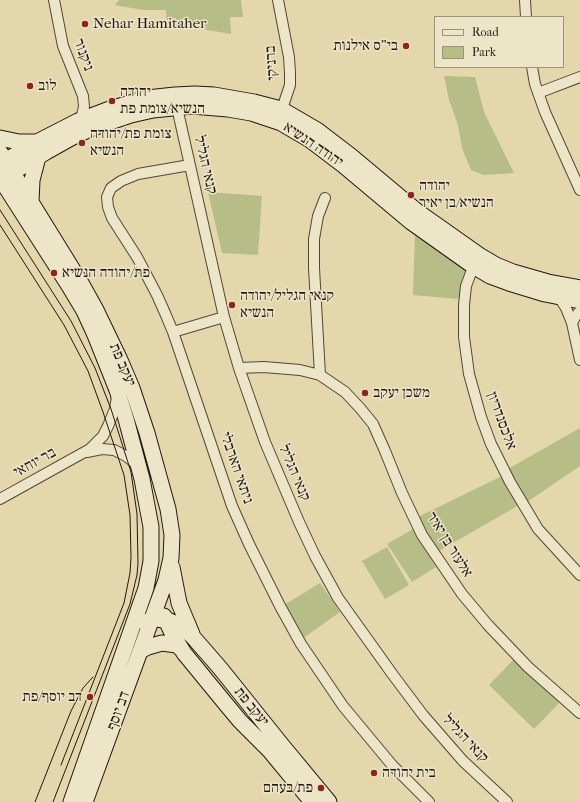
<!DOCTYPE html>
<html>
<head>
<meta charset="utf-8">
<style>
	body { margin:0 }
	#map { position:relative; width:580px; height:802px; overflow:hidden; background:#e3d7ab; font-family:"IM FELL French Canon",serif }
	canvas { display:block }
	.legend { position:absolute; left:434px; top:16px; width:130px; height:52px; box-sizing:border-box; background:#ede5c8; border:1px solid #9c937f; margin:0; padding:5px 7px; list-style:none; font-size:12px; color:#221712 }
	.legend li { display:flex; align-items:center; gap:8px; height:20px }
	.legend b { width:20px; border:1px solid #9c937f }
</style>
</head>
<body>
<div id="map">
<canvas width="580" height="802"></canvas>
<ul class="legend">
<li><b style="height:5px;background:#ede5c8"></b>Road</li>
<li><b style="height:11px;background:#b7bd87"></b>Park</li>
</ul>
</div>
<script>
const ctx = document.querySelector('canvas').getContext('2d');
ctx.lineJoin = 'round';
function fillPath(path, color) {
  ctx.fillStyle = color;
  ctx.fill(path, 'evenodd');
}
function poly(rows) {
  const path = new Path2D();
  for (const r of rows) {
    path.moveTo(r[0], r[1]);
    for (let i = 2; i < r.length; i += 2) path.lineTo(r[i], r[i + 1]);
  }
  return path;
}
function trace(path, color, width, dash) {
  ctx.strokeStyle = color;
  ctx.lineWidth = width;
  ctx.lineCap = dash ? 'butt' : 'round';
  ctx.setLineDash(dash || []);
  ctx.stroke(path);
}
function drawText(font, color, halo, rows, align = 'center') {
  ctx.font = font + ' "IM FELL French Canon","Frank Ruhl Libre",serif';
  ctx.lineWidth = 3;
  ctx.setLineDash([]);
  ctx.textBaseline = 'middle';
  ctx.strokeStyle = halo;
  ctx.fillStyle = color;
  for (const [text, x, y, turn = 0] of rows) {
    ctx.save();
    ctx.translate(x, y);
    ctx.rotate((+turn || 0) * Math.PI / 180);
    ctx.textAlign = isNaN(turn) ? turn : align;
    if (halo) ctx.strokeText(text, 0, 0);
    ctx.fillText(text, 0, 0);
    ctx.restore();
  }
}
fillPath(poly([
	[119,0,241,0,243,17,230,17,231,34,167,23,166,10,143,10,115,5],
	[444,76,475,77,484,112,514,173,484,175,471,170,462,148,458,125,449,100],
	[208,192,262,196,258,255,222,253],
	[415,232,467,272,458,299,413,295],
	[580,428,580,466,527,502,508,469],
	[504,475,521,504,437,552,418,517],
	[413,529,436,567,412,582,387,544],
	[387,547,409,585,385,599,362,561],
	[320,583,340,612,302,639,284,605],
	[515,658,560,702,534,729,489,685]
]), '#b7bd87');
const street = poly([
	[54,0,63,46,83,96,84,107,82,115,78,121],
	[278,0,289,57,290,73,290,85,280,115],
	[525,0,526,17],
	[532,67,535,84,545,112,580,190],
	[538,93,580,77],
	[176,103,224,317,239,368,265,442,299,522,315,556,338,598,393,675,423,715,463,761,507,802],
	[190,165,138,174,121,181,111,188,107,197,108,207,112,218,137,257,157,295,165,313,173,332,232,506,249,544,280,606,301,644,343,706,392,765,429,802],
	[475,262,466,286,464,305,464,337,469,374,481,417,491,444,510,482,538,529,580,575],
	[559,297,566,308,572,323,580,360],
	[572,323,575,317,580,311],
	[173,332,224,317],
	[239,368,264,367,300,370,320,375,345,392,360,408,373,424,385,451,402,493,422,535,462,594,488,625,528,667,580,713],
	[320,375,314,268,314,239,318,216,325,198],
	[87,452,102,449,114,450,126,456,139,466],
	[0,499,90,449,103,436,108,426,115,409,117,396]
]);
const secondary = poly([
	[0,138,19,142,36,142],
	[0,152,81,283,96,310,120,360,132,388,147,433,168,509,172,535,171,558,166,580,85,802],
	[0,164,37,142,78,121,107,110,147,98,175,95,195,94,214,95,254,102,281,109,317,130,351,156,418,212,479,255,496,265,513,272,548,282,580,288],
	[5,177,46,152,71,138,90,129,131,115,153,110,192,106,228,109,251,113,281,123,310,140,343,165,411,222,473,266,490,276,509,283,545,294,580,301],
	[0,178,69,286,84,311,95,335,117,390,126,419,142,479,151,527,151,561,146,588,71,802],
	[31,202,32,180,38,157],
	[172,567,179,603,192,634],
	[164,616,174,637,184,653,225,703,240,721,270,751,312,802],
	[144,622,157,619,170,621,181,626,193,637,220,668,281,744,329,802],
	[140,651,148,647,162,643,177,645,182,650]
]);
trace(street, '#524738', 12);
trace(secondary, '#221712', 17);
trace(street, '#ede5c8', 10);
trace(secondary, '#ede5c8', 15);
trace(poly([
	[0,210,71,321,95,368,111,409,131,472,137,514,138,563,137,575,130,604,53,802],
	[0,225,64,325,88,371,103,412,124,475,130,515,131,557,130,573,124,603,61,765],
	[35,802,71,711,83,688,93,677]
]), '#221712', 1);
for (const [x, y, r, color] of [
	[85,24,4,"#8f2418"],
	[406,46,4,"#8f2418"],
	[30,86,4,"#8f2418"],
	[112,101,4,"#8f2418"],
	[82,143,4,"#8f2418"],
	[411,195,4,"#8f2418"],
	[54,273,4,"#8f2418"],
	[232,305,4,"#8f2418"],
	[365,393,4,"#8f2418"],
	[90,697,4,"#8f2418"],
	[374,773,4,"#8f2418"],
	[321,788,4,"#8f2418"]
]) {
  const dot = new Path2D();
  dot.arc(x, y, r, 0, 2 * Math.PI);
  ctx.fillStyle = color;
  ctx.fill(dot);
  trace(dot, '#ede5c8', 1.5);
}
drawText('15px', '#221712', '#ede5c8', [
	["Nehar Hamitaher",93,24],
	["בי\"ס אילנות",398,46,"right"],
	["לוב",38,86],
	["יהודה",120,92],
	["הנשיא/צומת פת",120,109],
	["צומת פת/יהודה",90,134],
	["הנשיא",90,151],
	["יהודה",419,186],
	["הנשיא/בן יאיר",419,203],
	["פת/יהודה הנשיא",62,273],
	["קנאי הגליל/יהודה",240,296],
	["הנשיא",240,313],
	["משכן יעקב",373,393],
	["דב יוסף/פת",82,697,"right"],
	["בית יהודה",382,773],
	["פת/בעהם",313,788,"right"]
], 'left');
drawText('15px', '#221712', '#ede5c8', [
	["ניקנור",83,55,70],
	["ברניקי",272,63,-94],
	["יהודה הנשיא",313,145,34],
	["קנאי הגליל",205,165,77],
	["יעקב פת",122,365,67],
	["אלכסנדריון",501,421,70],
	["בר יוחאי",35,463,-29],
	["ניתאי הארבלי",236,468,71],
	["קנאי הגליל",294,473,67],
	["אלעזר בן יאיר",449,545,58],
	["יעקב פת",251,707,51],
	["דב יוסף",119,711,-70],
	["קנאי הגליל",465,739,47]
]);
</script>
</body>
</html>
